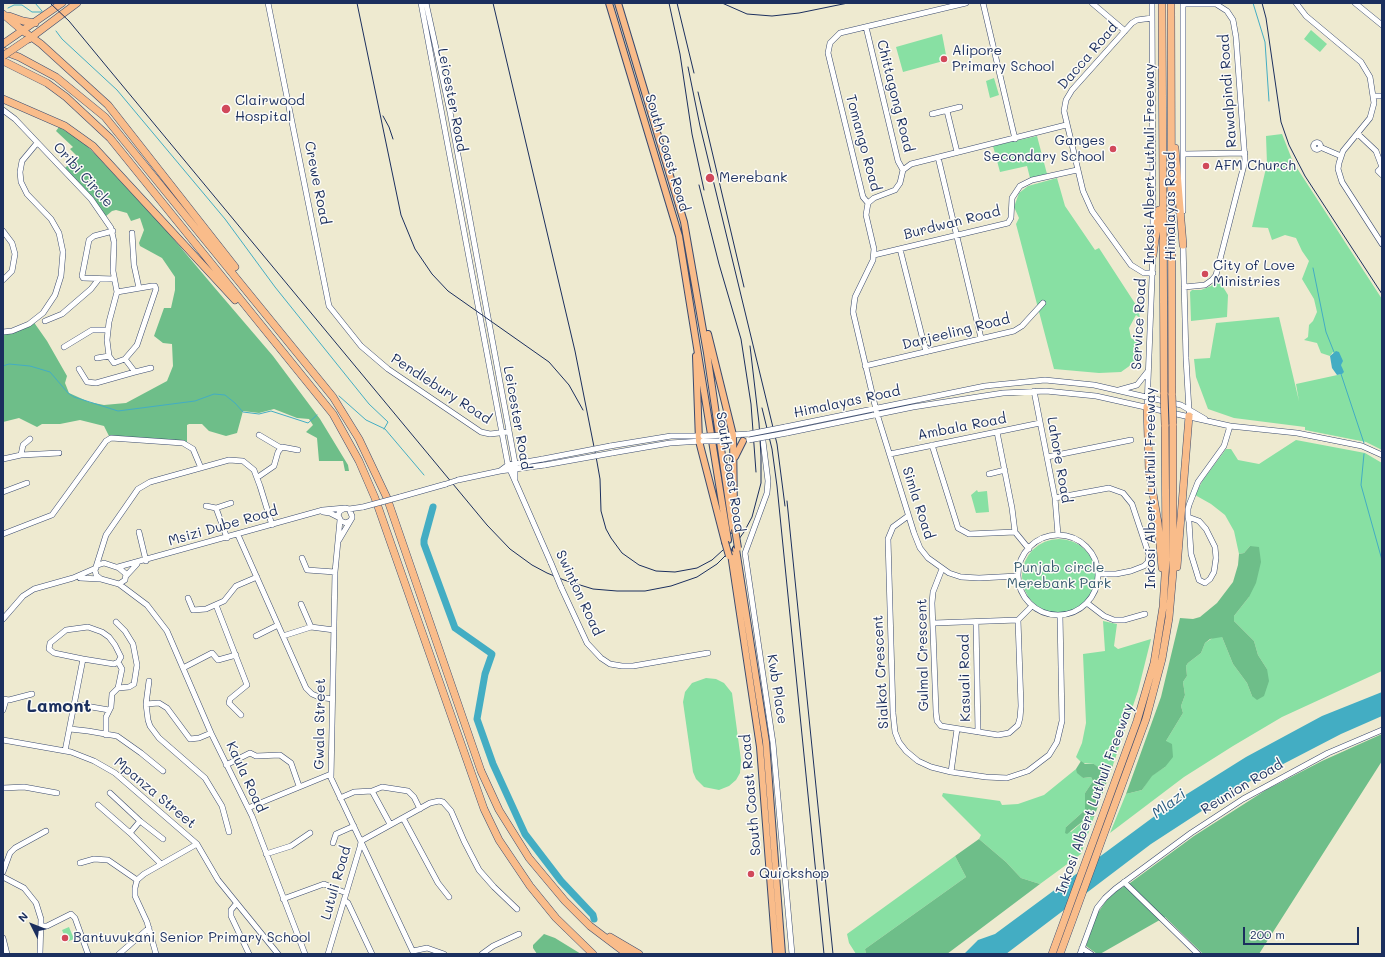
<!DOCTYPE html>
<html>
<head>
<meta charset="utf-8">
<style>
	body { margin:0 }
	#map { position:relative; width:1385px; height:957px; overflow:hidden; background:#eeead0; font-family:Mali,sans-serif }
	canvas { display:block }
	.frame { position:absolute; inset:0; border:4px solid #1b2f5e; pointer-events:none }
	.north { position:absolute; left:12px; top:905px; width:40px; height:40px; -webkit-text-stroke:3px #fdfcf7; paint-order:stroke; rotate:312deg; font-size:11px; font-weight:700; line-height:16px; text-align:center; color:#1b2f5e }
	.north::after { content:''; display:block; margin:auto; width:14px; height:18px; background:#1b2f5e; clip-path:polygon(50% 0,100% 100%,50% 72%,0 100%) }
	.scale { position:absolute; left:1243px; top:927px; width:116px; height:18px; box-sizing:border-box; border:2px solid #1b2f5e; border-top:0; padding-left:5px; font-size:12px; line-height:14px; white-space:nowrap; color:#1b2f5e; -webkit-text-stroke:3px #fdfcf7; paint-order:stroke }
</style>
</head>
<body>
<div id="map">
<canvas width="1385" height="957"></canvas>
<div class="frame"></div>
<div class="north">N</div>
<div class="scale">200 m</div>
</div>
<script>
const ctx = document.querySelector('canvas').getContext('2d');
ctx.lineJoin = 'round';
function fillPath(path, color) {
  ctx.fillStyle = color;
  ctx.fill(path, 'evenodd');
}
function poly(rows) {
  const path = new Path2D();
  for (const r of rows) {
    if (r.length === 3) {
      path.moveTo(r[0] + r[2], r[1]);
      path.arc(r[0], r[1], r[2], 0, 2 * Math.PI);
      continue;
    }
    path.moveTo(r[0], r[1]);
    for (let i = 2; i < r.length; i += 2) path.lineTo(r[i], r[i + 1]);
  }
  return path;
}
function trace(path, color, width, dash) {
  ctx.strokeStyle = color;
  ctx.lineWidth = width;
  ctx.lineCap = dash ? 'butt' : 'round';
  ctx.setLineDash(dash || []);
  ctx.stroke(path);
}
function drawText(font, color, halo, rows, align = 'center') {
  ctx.font = font + ' Mali,sans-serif';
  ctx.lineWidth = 3;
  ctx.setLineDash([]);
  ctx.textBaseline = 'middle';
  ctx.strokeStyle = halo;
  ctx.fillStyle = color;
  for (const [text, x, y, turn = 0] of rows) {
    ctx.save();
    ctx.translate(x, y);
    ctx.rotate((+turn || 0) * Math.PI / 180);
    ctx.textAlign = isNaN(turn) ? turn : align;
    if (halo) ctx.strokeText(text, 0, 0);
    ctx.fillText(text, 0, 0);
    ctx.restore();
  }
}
fillPath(poly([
	[1311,30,1327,44,1320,52,1304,39],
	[942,34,947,60,903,72,896,47],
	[994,78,999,95,990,98,986,81],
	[1282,134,1293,162,1382,299,1382,450,1366,442,1305,430,1305,427,1234,418,1208,409,1196,377,1194,359,1210,358,1216,323,1279,317,1299,401,1296,384,1342,374,1341,365,1333,352,1330,356,1321,353,1317,343,1304,340,1308,337,1309,325,1313,321,1317,312,1314,299,1302,279,1309,261,1302,251,1296,238,1285,235,1272,240,1268,228,1252,227,1267,164,1266,136],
	[1037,136,1047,174,1030,178,1027,166,1000,172,993,146],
	[1057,178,1065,206,1095,250,1099,248,1138,308,1140,318,1136,315,1129,328,1131,338,1140,344,1138,356,1135,362,1121,372,1099,373,1054,369,1016,224,1019,218,1014,207,1019,193,1028,186],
	[1216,281,1220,282,1228,295,1227,317,1191,321,1190,292,1192,290,1201,290,1211,286],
	[1296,440,1365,453,1382,463,1382,671,1282,717,1233,746,1184,777,1110,833,1126,794,1142,790,1151,776,1165,767,1166,741,1183,713,1181,706,1185,695,1183,682,1187,676,1186,666,1188,663,1201,653,1205,643,1214,637,1222,637,1233,664,1247,683,1252,696,1267,669,1258,655,1254,641,1234,621,1234,616,1249,597,1250,546,1244,553,1239,554,1234,531,1225,515,1211,504,1195,495,1203,480,1226,449,1231,449,1238,460,1259,464],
	[977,490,978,492,987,491,989,512,976,513,971,495],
	[1059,576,37],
	[1103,621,1117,624,1114,646,1118,649,1151,639,1138,691,1113,765,1098,768,1094,764,1082,763,1076,757,1082,743,1086,723,1083,654,1105,651],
	[706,678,716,679,724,683,732,693,741,760,740,773,736,780,729,786,719,790,704,787,696,779,693,772,683,702,685,692,692,683],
	[1076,769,1083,778,1091,777,1093,781,1085,793,1085,810,1066,827,1071,832,1088,817,1094,817,1081,854,1040,884,1021,878,1006,862,979,839,981,835,942,796,943,793,1000,801,1002,805,1018,804,1044,795],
	[955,856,966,877,865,949,866,954,856,954,849,943,847,934],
	[69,927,74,939,67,942,62,930]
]), '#88e0a3');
fillPath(poly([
	[59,127,84,143,96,155,166,230,214,287,273,356,320,419,348,465,349,471,345,471,343,461,319,461,317,438,306,432,313,425,309,419,297,418,274,409,259,413,243,411,237,433,226,436,209,431,202,424,189,424,187,425,187,444,110,438,104,426,80,420,60,424,42,424,37,427,19,418,3,422,3,333,33,321,47,341,67,376,65,383,69,393,89,402,104,405,126,403,167,381,173,366,172,344,163,343,154,336,164,308,171,308,175,290,175,277,162,258,140,246,139,243,144,230,140,218,131,221,127,213,116,210,112,211,105,217,63,170,77,156,70,149,73,147,56,131],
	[1250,546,1259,547,1261,562,1256,583,1249,597,1234,616,1234,621,1254,641,1258,655,1267,669,1269,681,1264,696,1257,700,1252,696,1247,683,1233,664,1222,637,1210,639,1205,643,1201,653,1188,663,1186,666,1187,676,1183,682,1185,695,1181,706,1183,713,1166,741,1172,744,1173,757,1165,767,1152,776,1142,790,1126,794,1161,697,1180,618,1193,619,1200,617,1217,603,1233,582,1238,565,1239,554,1244,553],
	[1382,734,1382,761,1259,954,1203,954,1165,917,1100,954,1097,954,1086,946,1097,914,1106,901,1118,890,1130,883,1194,836,1266,790,1322,761],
	[1081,761,1085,764,1094,764,1099,768,1113,765,1094,817,1088,817,1067,834,1065,833,1066,827,1085,810,1085,793,1093,781,1091,777,1083,778,1077,773,1076,769],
	[979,839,1006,862,1021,878,1040,884,947,954,866,954,865,949,966,877,955,856],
	[544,934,555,938,581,954,537,954,533,948,533,945]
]), '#6ebe89');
fillPath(poly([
	[1336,351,1339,352,1343,361,1341,365,1344,372,1342,374,1337,375,1332,368,1330,356],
	[1382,692,1382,716,1341,734,1237,788,1151,844,1006,954,964,954,978,940,995,934,1171,804,1246,757,1322,716]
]), '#43adc3');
trace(poly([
	[35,3,42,11],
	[1253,3,1265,42,1269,101],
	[8,8,14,5,22,5,32,12,42,12],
	[56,31,62,39,117,90,225,219,275,287,369,404,388,422,384,429],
	[1313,268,1326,332,1334,352],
	[3,366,9,364,30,366,50,372,68,393,74,397,118,411,195,401,214,394,225,395,235,403,243,412,259,414,271,411,308,423,317,415],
	[1341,374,1364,443],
	[339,396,366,420,385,429,424,475],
	[1364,454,1361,485,1382,560]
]), '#43adc3', 1);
trace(poly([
	[433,507,424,540,424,544,455,628,492,654,485,674,477,719,493,764,525,834,561,881,593,915,594,919]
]), '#43adc3', 7);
const minor = poly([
	[268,3,329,306,361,346,388,369,481,432,490,434,508,432],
	[421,3,508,465,551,563],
	[426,3,450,112,515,463,515,479],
	[966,3,840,33,830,43,828,53,863,197,868,203,866,215,874,249,873,260,855,297,853,312,877,414,914,533,920,548,928,558,949,573,961,577,979,578,1018,576],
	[983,3,1015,139],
	[1092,3,1125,31],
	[1152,3,1153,234],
	[1183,3,1183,211],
	[1296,3,1306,16,1361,62,1370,77,1374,103,1370,118,1343,151,1339,163,1338,169,1342,182,1382,244],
	[1355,3,1382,25],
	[1183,4,1216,4,1227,11,1233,20,1236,37,1245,161,1216,275,1212,280,1205,285,1184,287],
	[1152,18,1137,20,1132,23,1072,90,1066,100,1064,111,1083,191,1092,211,1131,265,1144,273,1153,273],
	[866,27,898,161,903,170],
	[1374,96,1382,96],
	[3,110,15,119,91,199,111,228,114,242,113,271,117,292,109,322,107,340,109,356,114,363,125,359,137,345,156,289,155,286,152,286,117,292],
	[947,111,957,152],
	[932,114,960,107],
	[1358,134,1376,151,1382,167],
	[1317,146,3.5],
	[1320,147,1341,156],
	[1184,154,1245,153],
	[938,157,981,338],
	[1382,167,1378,171,1382,175],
	[868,203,874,198,895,190,900,183,903,170,911,164,1066,125],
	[3,231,12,243,15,254,12,271,3,280],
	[113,231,94,236,89,240,82,276,83,278,114,279],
	[132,233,134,265,139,288],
	[1183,243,1186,358,1189,411],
	[900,249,926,352],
	[874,255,1008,223,1011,218,1012,198,1020,186,1032,180,1077,170],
	[45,321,62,314,91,289,98,280],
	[3,332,12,331,29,324,43,313,55,295,61,276,63,252,59,233,51,219,27,194,21,182,20,172,22,161,37,143],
	[64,347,92,330,107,330],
	[97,358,109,356],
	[865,366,1014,331,1022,326,1043,303],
	[79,369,87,382,96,383,135,372,125,359],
	[135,372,151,368],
	[1119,390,1137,385,1148,371],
	[1034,391,1055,498,1058,535],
	[1147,407,1153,252],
	[785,427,985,386,1045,380,1094,385,1181,405,1205,419],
	[997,432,1012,508,1015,532,1029,549],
	[762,433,768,481,767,493,745,553,773,743,792,954],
	[787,433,913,407,1003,393,1046,391,1096,396,1230,426,1297,433,1362,446,1382,455],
	[259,435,281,448],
	[730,435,749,434],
	[932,445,958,528,969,534,1015,532],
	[610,446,671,436,702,436],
	[612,453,670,443,702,441],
	[890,454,1040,423],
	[21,455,23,445,30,439],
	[1047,457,1131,440],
	[3,459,21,455,59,453],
	[500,471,508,465,543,459],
	[989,474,1005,470],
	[258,477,274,466,278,452,282,447,298,450],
	[458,480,500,471,545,465],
	[3,492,27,483],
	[400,497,446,484],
	[1055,498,1109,488,1123,493,1132,504,1149,555,1148,562,1144,566,1131,571,1116,574,1098,574],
	[206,506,216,508,231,503],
	[216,508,227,538],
	[349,509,363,507],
	[323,512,330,513,338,517],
	[908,516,893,527,888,539,893,713,895,732,899,742,906,751,918,761,931,767,951,772,986,777,1007,778,1028,771,1049,755,1057,742,1062,721,1060,615],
	[1188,517,1199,521,1206,529,1215,547,1216,558,1214,572,1210,579,1205,583,1199,580,1191,554,1189,522,1188,517,1188,509,1189,505,1198,482,1224,446,1230,426],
	[340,520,335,572,331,778,414,954],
	[139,532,146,561],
	[3,534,52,515,106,441,111,438,183,443,193,449,201,468],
	[238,535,306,688,312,694,319,697,332,699],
	[1058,575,40],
	[339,540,352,518,352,516,349,509,345,508,340,511,338,515,341,521,346,523,350,521],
	[302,558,307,570,335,572],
	[98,565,104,563,119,568,126,574,125,580,119,584,101,579,96,575,95,570,106,535,138,489,150,482,229,460,243,461,254,470,260,486,272,525],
	[118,567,323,510,345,508],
	[942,569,933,592,932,603,936,712,937,721,941,726,998,735,1009,733,1018,725,1020,718,1021,706,1018,620,1032,606],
	[126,576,137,564],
	[80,578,100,579],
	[119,584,147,605,167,631,211,733,252,816,305,954],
	[561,587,587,643,601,658,610,664,622,666,633,666,708,653],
	[188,598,193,610,206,609,224,601,236,586,257,577],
	[1087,603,1104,616,1114,620,1124,620,1145,614],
	[301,604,311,627],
	[216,605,247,685,230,699,229,703,241,715],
	[3,619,23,596,34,589,73,578,96,568],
	[976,622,978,732],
	[934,623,1018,620],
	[256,636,278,625],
	[283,636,311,627,334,630],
	[118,662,122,669,118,688],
	[183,668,212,653,218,660,236,655],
	[149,681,146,704,148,720,150,726,159,738,205,778,222,806,229,832],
	[3,699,9,700,32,694],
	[74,704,109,710],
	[146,704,159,703,167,708,190,739,199,738,211,733],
	[3,710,6,700],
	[70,729,88,731,117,736,141,753,163,771],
	[106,735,106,717,111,707,112,694,118,688,129,687,134,684,137,665,133,644,125,631,116,622],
	[3,740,71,752,94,761,115,773,197,844,218,880,278,954],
	[65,751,83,659,114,664,118,662,121,657,115,645,109,637,102,632,88,627,66,630,50,643,49,649,54,653,83,659],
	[226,765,250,753,256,756,280,755,291,763,299,786],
	[951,772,957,729],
	[3,788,24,787,57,793],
	[372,791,382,787,408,791,414,797,420,809],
	[110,793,140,821,130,833],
	[340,798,354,792,372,791,390,824],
	[98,805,130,833,161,864],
	[248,808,331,774],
	[403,818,438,883,449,897],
	[140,821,163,839],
	[361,841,430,803,439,801,443,802,451,811,464,841,479,870,494,887,517,909],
	[333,843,336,834,354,826],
	[266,854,291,846,310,833],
	[80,863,94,859,108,860,137,880],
	[3,872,10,853,15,848,46,831],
	[3,877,24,888,36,903,41,919,40,954],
	[1124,882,1198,954],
	[283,899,324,884,346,893],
	[344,900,348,903,372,954],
	[236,904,231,910,231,916,249,954],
	[41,926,47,926,71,914,75,918,88,954],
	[3,938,7,954],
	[1082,948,1091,954],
	[413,951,427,948,444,954],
	[119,954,149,928],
	[156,954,147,922,135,896,135,888,137,880,144,874,197,844],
	[328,954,360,847,361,842],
	[482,954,493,946,519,934],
	[1080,954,1097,908,1105,898,1115,889,1191,833,1243,799,1328,753,1382,730]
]);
const major = poly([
	[609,3,679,236,728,540],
	[618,3,684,222,707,353,733,530],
	[708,334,733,435,734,513],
	[696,356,699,441,725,542],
	[735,457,743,441],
	[736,549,766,742,782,954],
	[731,554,760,747,776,954]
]);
const highway = poly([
	[1162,3,1164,394],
	[1171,3,1172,395],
	[3,14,23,31,41,44,108,105,235,267],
	[9,16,23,21,35,23],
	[29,39,77,3],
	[3,44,62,3],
	[3,51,19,57,56,77,105,117,333,397,359,439,387,498,481,771,499,810,529,858,565,901,590,926,627,954],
	[3,61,47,83,66,97,110,138,333,414,359,461,375,498,484,809,499,840,530,886,556,918,593,954],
	[3,99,65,126,93,146,235,300],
	[1175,148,1183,245],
	[1153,255,1159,210],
	[1147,407,1149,470,1158,523,1162,568],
	[1177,567,1189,416],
	[610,937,639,954],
	[1052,954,1137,721,1154,663,1163,607,1166,560,1165,425],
	[1060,954,1146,719,1162,659,1169,618,1173,572,1173,424]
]);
trace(minor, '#3b4b6f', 6);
trace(major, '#3b4b6f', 8);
trace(highway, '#3b4b6f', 8);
trace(minor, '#fff', 5);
trace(major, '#f9bc8a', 6);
trace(highway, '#f9bc8a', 7);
trace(poly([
	[50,3,69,21,112,73,487,525,510,549,532,565,547,573,564,580,593,589,617,591,645,591,671,586,697,577,717,564,731,550,744,532,752,517,761,483,761,456,759,423,750,346],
	[357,3,401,215,415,249,432,274,448,291,549,362,569,385,583,410],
	[493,3,575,351,597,462,600,479,601,511,606,529,611,538,622,553,639,565,656,571,675,572,697,568,712,560,723,550],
	[669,3,680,54,692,134,704,190],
	[677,3,694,73],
	[722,3,747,14,772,16,799,13,848,3],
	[1262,3,1266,18,1281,122,1289,145,1305,176,1382,294],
	[688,67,700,126,777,444,785,506],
	[698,92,744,287],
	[383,116,389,127,393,139],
	[699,185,719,264,741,339,751,404,756,472],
	[762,408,772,449,777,486,824,954],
	[787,501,833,954]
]), '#1b2f5e', 1);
const minorBridge = poly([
	[749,434,785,427],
	[703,436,728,435],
	[749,440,787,433],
	[703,441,730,441],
	[543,459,610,446],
	[545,465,612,453],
	[446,484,458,480],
	[363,507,400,497],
	[551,563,561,587]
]);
const majorBridge = poly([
	[735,529,738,548],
	[725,542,729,556]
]);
const highwayBridge = poly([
	[3,56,28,39],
	[1164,394,1165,425],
	[1172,395,1173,424]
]);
trace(minorBridge, '#3b4b6f', 6, []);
trace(majorBridge, '#3b4b6f', 8, []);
trace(highwayBridge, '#3b4b6f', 8, []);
trace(minorBridge, '#fff', 5);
trace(majorBridge, '#f9bc8a', 6);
trace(highwayBridge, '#f9bc8a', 7);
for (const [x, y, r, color] of [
	[944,59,4,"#d1495b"],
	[226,109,5,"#d1495b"],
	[1113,149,4,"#d1495b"],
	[1206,166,4,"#d1495b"],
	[710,178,5,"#d1495b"],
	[1205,274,4,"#d1495b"],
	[751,874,4,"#d1495b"],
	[65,938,4,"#d1495b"]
]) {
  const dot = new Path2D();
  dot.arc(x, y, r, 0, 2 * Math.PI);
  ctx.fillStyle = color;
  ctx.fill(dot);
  trace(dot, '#fdfcf7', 1.5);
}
drawText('14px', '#1b2f5e', '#fdfcf7', [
	["Alipore",952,51],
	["Primary School",952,67],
	["Clairwood",235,101],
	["Hospital",235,117],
	["Ganges",1105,141,"right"],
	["Secondary School",1105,157,"right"],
	["AFM Church",1214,166],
	["Merebank",719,178],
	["City of Love",1213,266],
	["Ministries",1213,282],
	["Quickshop",759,874],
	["Bantuvukani Senior Primary School",73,938]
], 'left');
drawText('14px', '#1b2f5e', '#fdfcf7', [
	["Dacca Road",1088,56,-49],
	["Rawalpindi Road",1228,91,-94],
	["Chittagong Road",895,96,76],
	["Leicester Road",452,100,79],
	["Tomango Road",863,143,75],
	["South Coast Road",667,153,73],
	["Inkosi Albert Luthuli Freeway",1150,164,-90],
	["Oribi Circle",83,175,48],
	["Crewe Road",317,183,79],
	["Himalayas Road",1171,206,-90],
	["Burdwan Road",952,223,-14],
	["Service Road",1139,324,-87],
	["Darjeeling Road",956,332,-14],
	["Pendlebury Road",441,389,33],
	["Himalayas Road",847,402,-12],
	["Leicester Road",517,418,80],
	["Ambala Road",962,427,-11],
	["Lahore Road",1059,460,80],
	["South Coast Road",730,472,81],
	["Inkosi Albert Luthuli Freeway",1151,488,-90],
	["Simla Road",918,503,72],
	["Msizi Dube Road",223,526,-16],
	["Swinton Road",579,593,65],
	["Gulmal Crescent",923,655,-91],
	["Sialkot Crescent",881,672,-93],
	["Kasuali Road",965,678,-91],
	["Kwb Place",777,689,81],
	["Gwala Street",320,724,-89],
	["Kaula Road",246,777,65],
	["Reunion Road",1242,787,-31],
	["Mpanza Street",155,793,40],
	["South Coast Road",751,795,-95],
	["Inkosi Albert Luthuli Freeway",1095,799,-70],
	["Lutuli Road",336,883,-74]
]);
drawText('14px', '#365b6f', '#fdfcf7', [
	["Punjab circle",1059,568],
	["Merebank Park",1059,584]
]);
drawText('italic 15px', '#295b81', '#fdfcf7', [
	["Mlazi",1169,804,-37]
]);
drawText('bold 18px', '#1b2f5e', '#fdfcf7', [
	["Lamont",59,706]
]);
</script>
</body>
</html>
